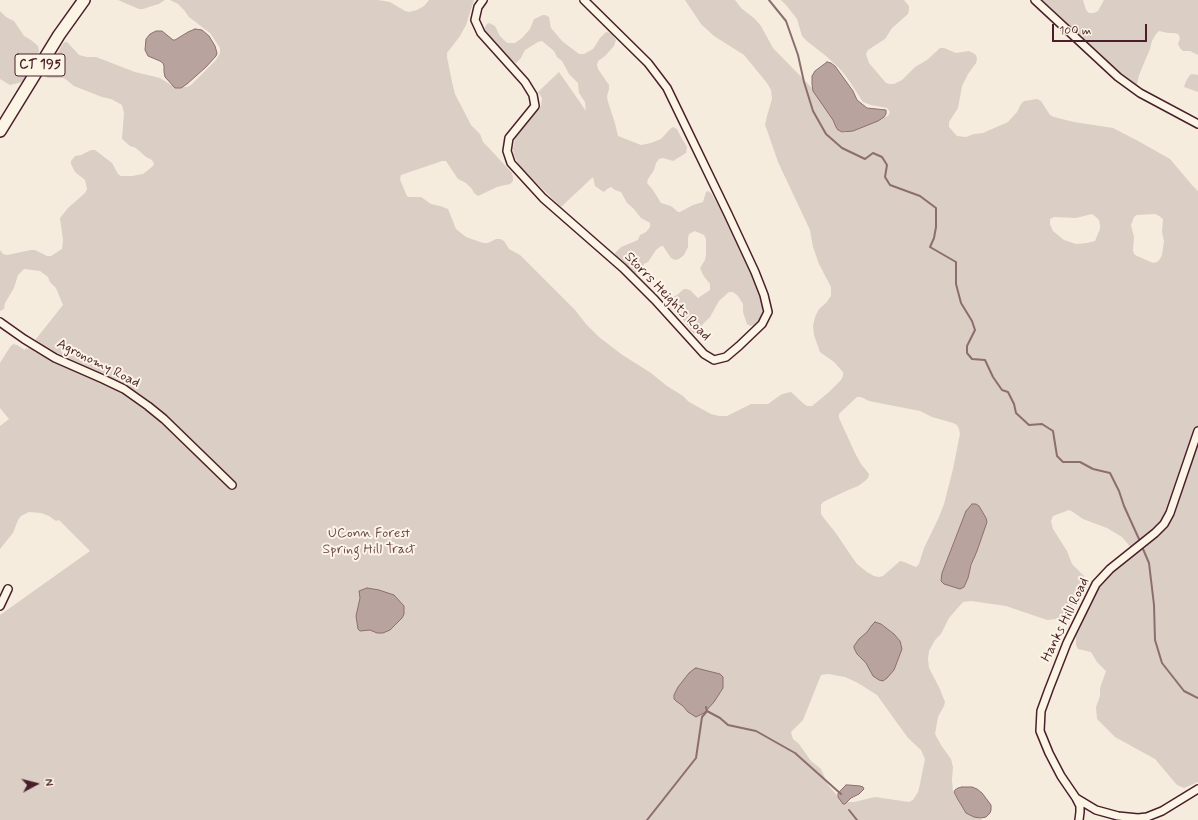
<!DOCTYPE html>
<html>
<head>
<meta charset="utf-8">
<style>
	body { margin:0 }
	#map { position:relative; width:1198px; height:820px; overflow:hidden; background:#f5ecde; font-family:Mynerve,sans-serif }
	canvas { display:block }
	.north { position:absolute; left:16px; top:764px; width:40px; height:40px; -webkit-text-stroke:3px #fcf5e5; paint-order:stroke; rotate:83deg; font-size:11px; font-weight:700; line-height:16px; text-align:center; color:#4a1f2b }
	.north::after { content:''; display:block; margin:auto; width:14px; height:18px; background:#4a1f2b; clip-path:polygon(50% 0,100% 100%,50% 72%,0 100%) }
	.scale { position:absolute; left:1052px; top:24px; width:95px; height:18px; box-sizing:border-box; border:2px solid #4a1f2b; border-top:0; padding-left:5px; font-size:12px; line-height:14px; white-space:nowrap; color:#4a1f2b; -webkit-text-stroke:3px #fcf5e5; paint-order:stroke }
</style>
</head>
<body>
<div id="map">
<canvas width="1198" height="820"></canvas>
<div class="north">N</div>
<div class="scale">100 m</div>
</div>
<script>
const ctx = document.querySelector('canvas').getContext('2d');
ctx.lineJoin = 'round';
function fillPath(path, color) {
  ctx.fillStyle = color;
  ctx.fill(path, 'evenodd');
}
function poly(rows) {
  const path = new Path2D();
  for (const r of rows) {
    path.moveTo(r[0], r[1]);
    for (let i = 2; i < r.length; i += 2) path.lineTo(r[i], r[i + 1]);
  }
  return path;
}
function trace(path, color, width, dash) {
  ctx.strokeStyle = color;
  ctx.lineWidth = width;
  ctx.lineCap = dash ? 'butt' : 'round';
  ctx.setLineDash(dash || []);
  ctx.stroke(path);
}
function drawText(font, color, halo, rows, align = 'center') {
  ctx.font = font + ' Mynerve,sans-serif';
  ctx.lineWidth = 4;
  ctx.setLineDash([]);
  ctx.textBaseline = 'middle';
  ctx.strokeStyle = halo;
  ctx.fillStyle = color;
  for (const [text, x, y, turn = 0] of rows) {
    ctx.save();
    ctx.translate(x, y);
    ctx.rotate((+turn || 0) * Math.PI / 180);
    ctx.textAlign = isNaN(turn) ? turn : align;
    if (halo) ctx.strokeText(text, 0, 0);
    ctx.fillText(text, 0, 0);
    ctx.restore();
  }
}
fillPath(poly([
	[118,0,165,0,159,4,155,5,143,9,139,9],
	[170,0,378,0,390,2,405,11,409,12,417,10,424,6,429,0,474,0,466,25,460,36,447,53,447,57,452,82,455,94,471,125,480,134,483,142,489,148,512,173,513,177,513,181,510,184,497,187,478,196,474,193,472,189,466,183,458,179,446,161,442,161,401,175,400,179,401,182,406,194,408,197,421,197,431,204,440,206,448,209,456,229,466,237,483,243,488,243,496,239,500,239,504,241,509,249,520,255,575,310,586,324,599,337,621,354,651,373,667,386,683,396,689,402,711,414,719,416,727,416,751,404,768,404,782,394,791,392,804,404,807,406,812,406,829,392,841,380,843,376,843,372,834,362,820,352,814,335,813,326,815,317,819,309,826,303,831,296,831,287,819,264,813,247,810,230,778,162,768,133,765,125,767,116,772,99,771,90,767,83,744,55,714,36,701,24,685,0,735,0,741,8,755,19,761,26,773,48,813,89,832,118,839,131,843,133,847,132,855,127,888,116,890,112,887,108,871,105,863,102,848,79,839,68,826,56,808,42,802,36,797,19,786,5,781,0,904,0,909,6,909,10,908,14,892,28,885,39,868,50,866,54,869,63,886,83,890,84,894,84,902,80,915,67,927,60,940,48,944,48,956,53,969,51,973,53,976,55,977,59,976,63,968,74,962,86,958,108,949,122,949,127,957,136,966,137,974,134,983,133,1008,122,1017,112,1021,104,1024,101,1037,99,1041,101,1050,115,1054,117,1074,122,1113,128,1140,142,1170,159,1192,185,1198,191,1198,782,1184,788,1177,785,1155,759,1115,737,1097,719,1096,707,1100,696,1100,688,1106,671,1097,662,1091,652,1078,649,1076,645,1076,637,1096,591,1104,581,1105,577,1121,563,1132,558,1134,554,1133,550,1122,537,1107,528,1083,519,1073,512,1069,510,1053,516,1051,521,1053,529,1067,551,1072,564,1084,576,1085,580,1080,592,1075,600,1068,616,1064,618,1047,620,1006,606,971,601,963,602,949,618,941,634,935,640,929,651,928,659,929,668,939,687,945,702,944,706,938,717,935,734,941,745,951,759,953,767,952,780,953,792,962,807,970,813,982,820,0,820,0,615,90,551,59,520,56,521,49,516,41,513,29,512,21,516,18,520,13,533,0,549,0,426,9,419,0,408,0,363,10,347,13,344,17,345,25,350,26,348,28,349,63,305,56,288,50,282,48,277,40,271,25,269,23,270,18,275,14,288,5,303,4,309,0,311,0,250,3,254,7,255,31,250,35,250,47,256,51,256,62,249,63,240,60,218,68,208,85,193,87,189,85,180,75,172,71,164,71,161,75,156,81,155,91,150,95,150,112,163,118,174,121,176,132,176,143,174,153,166,154,164,152,160,146,157,136,148,130,146,122,139,124,113,122,105,111,99,102,97,74,86,64,78,47,78,45,72,53,63,62,45,65,42,67,42,79,55,87,57,96,57,135,72,160,78,171,85,179,87,187,87,191,85,216,60,220,53,220,48,210,33,189,17,184,10,178,4],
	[1092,214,1096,217,1099,220,1100,225,1100,229,1095,241,1087,243,1076,244,1064,240,1053,231,1050,224,1050,219,1054,217,1076,218],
	[1155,214,1159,216,1163,219,1162,232,1164,241,1162,255,1160,259,1157,262,1153,263,1137,256,1134,254,1133,250,1134,237,1131,225,1134,217,1137,215],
	[857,397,861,397,869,401,920,411,932,417,953,423,957,425,959,429,960,434,953,469,944,504,939,517,924,548,919,564,916,567,904,562,900,561,883,576,879,577,874,576,867,572,857,564,852,557,835,532,823,517,821,514,821,505,823,502,846,491,858,486,865,481,868,478,869,474,861,464,855,453,839,418,839,414,842,411],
	[972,504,976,504,979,506,981,539,964,587,942,573,954,542],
	[881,624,894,634,900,641,873,676,866,663,859,639,867,632,872,625],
	[828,674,845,677,858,683,877,695,908,738,921,750,925,759,920,784,918,792,913,800,909,802,875,797,854,802,846,802,842,801,828,785,821,769,811,761,799,744,793,739,791,732,803,720,821,675],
	[1039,0,1083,0,1086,10,1089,13,1094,13,1098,11,1104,0,1198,0,1198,55,1190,51,1183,51,1180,48,1178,44,1180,38,1178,34,1174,33,1168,33,1159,31,1156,34,1152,41,1150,49,1139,75,1137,84,1135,85,1107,61],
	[0,11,6,17,14,21,24,36,31,40,38,46,39,51,35,59,32,62,25,78,22,82,10,85,0,79],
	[543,15,545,15,549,17,551,28,562,41,579,54,584,54,593,49,600,38,606,32,611,33,616,40,614,46,605,56,598,61,597,65,598,69,609,85,609,89,607,96,608,102,615,123,618,136,641,145,651,143,661,139,671,128,673,127,677,129,681,137,687,147,686,153,673,161,663,158,659,159,656,163,654,170,648,179,647,183,653,190,661,203,671,206,678,212,680,212,693,205,703,202,706,192,708,191,711,193,729,224,761,296,763,307,762,315,761,320,754,325,750,326,747,324,743,312,743,304,738,296,733,292,729,292,719,301,710,317,702,325,699,331,696,334,693,333,679,314,673,310,669,306,668,302,670,298,677,295,684,289,686,289,690,290,698,298,710,290,710,284,703,275,700,268,705,260,706,254,706,239,704,235,695,231,689,234,688,238,688,247,684,255,679,259,675,260,671,258,663,246,661,246,656,250,648,262,644,264,640,272,636,274,616,257,615,253,621,247,638,240,640,235,646,232,650,227,650,223,641,218,633,208,627,203,621,192,615,190,611,187,607,189,604,192,602,191,595,186,593,177,561,207,520,167,514,155,513,149,515,138,541,106,542,98,538,92,559,72,586,111,585,102,579,93,578,83,569,74,562,61,557,57,554,51,542,41,538,42,525,50,521,58,516,63,512,61,505,55,485,31,485,27,487,24,489,23,495,26,500,36,506,42,508,43,515,43,522,38,530,29,534,19],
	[1192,74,1198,75,1198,92,1184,87,1186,81,1190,75]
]), '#dbcec4');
const water = poly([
	[195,29,202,30,209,36,215,46,217,53,216,56,206,67,187,84,181,88,175,88,165,77,164,72,164,66,163,63,160,61,148,56,145,50,146,39,150,34,156,31,162,31,173,40,175,40,188,32,195,29],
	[827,62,831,63,835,66,853,91,857,100,867,108,886,110,886,114,884,117,878,121,853,131,842,132,838,130,836,127,833,120,813,91,812,84,812,76,815,71,827,62],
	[972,504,976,504,979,506,986,518,987,522,977,551,971,565,968,578,964,587,960,589,944,584,941,581,942,573,966,511,972,504],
	[367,588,379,590,394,595,404,606,404,614,402,618,390,630,383,633,377,633,370,630,360,631,358,629,356,616,360,598,359,591,367,588],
	[875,622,881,624,894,634,900,641,902,649,894,670,887,678,883,681,879,680,873,676,866,663,857,654,854,648,854,646,859,639,867,632,872,625,875,622],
	[696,668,720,674,723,677,723,688,714,702,704,713,696,717,688,712,683,706,676,701,674,699,674,695,678,687,689,673,694,669,696,668],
	[846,785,849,785,860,786,863,787,864,789,859,794,851,798,845,804,843,804,838,797,838,793,846,785],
	[962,787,972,787,977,789,982,793,991,805,991,810,990,813,986,817,981,818,974,817,966,813,957,798,954,792,955,790,958,788,962,787]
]);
fillPath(water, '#b8a39e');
trace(water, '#8c6e70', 1);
trace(poly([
	[769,0,786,21,798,55,804,82,813,111,826,134,842,148,865,159,873,153,882,157,887,165,885,177,890,185,920,196,936,208,936,227,934,238,930,247,956,262,956,284,961,303,972,321,975,330,967,346,967,353,972,359,985,360,993,377,1002,390,1008,392,1014,404,1016,413,1029,425,1042,424,1053,431,1057,456,1063,462,1080,462,1093,469,1110,473,1119,491,1124,506,1139,539],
	[1143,549,1149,563,1154,605,1155,640,1162,663,1184,691,1198,698],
	[706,707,707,711,720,718,728,725,756,731,795,753,841,794],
	[849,810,857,820],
	[647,820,696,758,702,717,707,711]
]), '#8c6e70', 2);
const street = poly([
	[483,0,478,7,475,20,481,33,525,82,533,95,535,106,509,138,507,151,511,163,543,198,623,268,655,300,704,354,714,360,726,357,739,346,762,324,768,312,764,295,755,272,728,214,667,88,648,63,584,0],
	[1035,0,1118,77,1140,93,1198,124],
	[0,322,24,339,55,358,103,379,124,389,148,406,164,419,232,485],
	[0,606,8,589],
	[1076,798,1096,810,1118,816,1138,818,1147,817,1162,811,1198,789],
	[1079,820,1080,812,1080,806,1076,798,1061,776,1049,753,1040,731,1041,711,1049,689,1067,643,1096,584,1110,569,1155,533,1164,524,1170,513,1198,431]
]);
const primary = poly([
	[0,131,59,35,84,0]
]);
trace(street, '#4a1f2b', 10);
trace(primary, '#4a1f2b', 14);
trace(street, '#fcf5e5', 7);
trace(primary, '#fcf5e5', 11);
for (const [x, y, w] of [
	[40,65,50]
]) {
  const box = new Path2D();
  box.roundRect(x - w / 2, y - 11, w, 22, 3);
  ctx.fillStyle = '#fcf5e5';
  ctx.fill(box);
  trace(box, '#4a1f2b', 1);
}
drawText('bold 13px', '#4a1f2b', null, [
	["CT 195",40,65]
]);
drawText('14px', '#4a1f2b', '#fcf5e5', [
	["Storrs Heights Road",667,297,46],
	["Agronomy Road",98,364,27],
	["Hanks Hill Road",1066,620,-64]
]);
drawText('14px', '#6e4b51', '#fcf5e5', [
	["UConn Forest",369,534],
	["Spring Hill Tract",369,550]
]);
</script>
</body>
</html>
